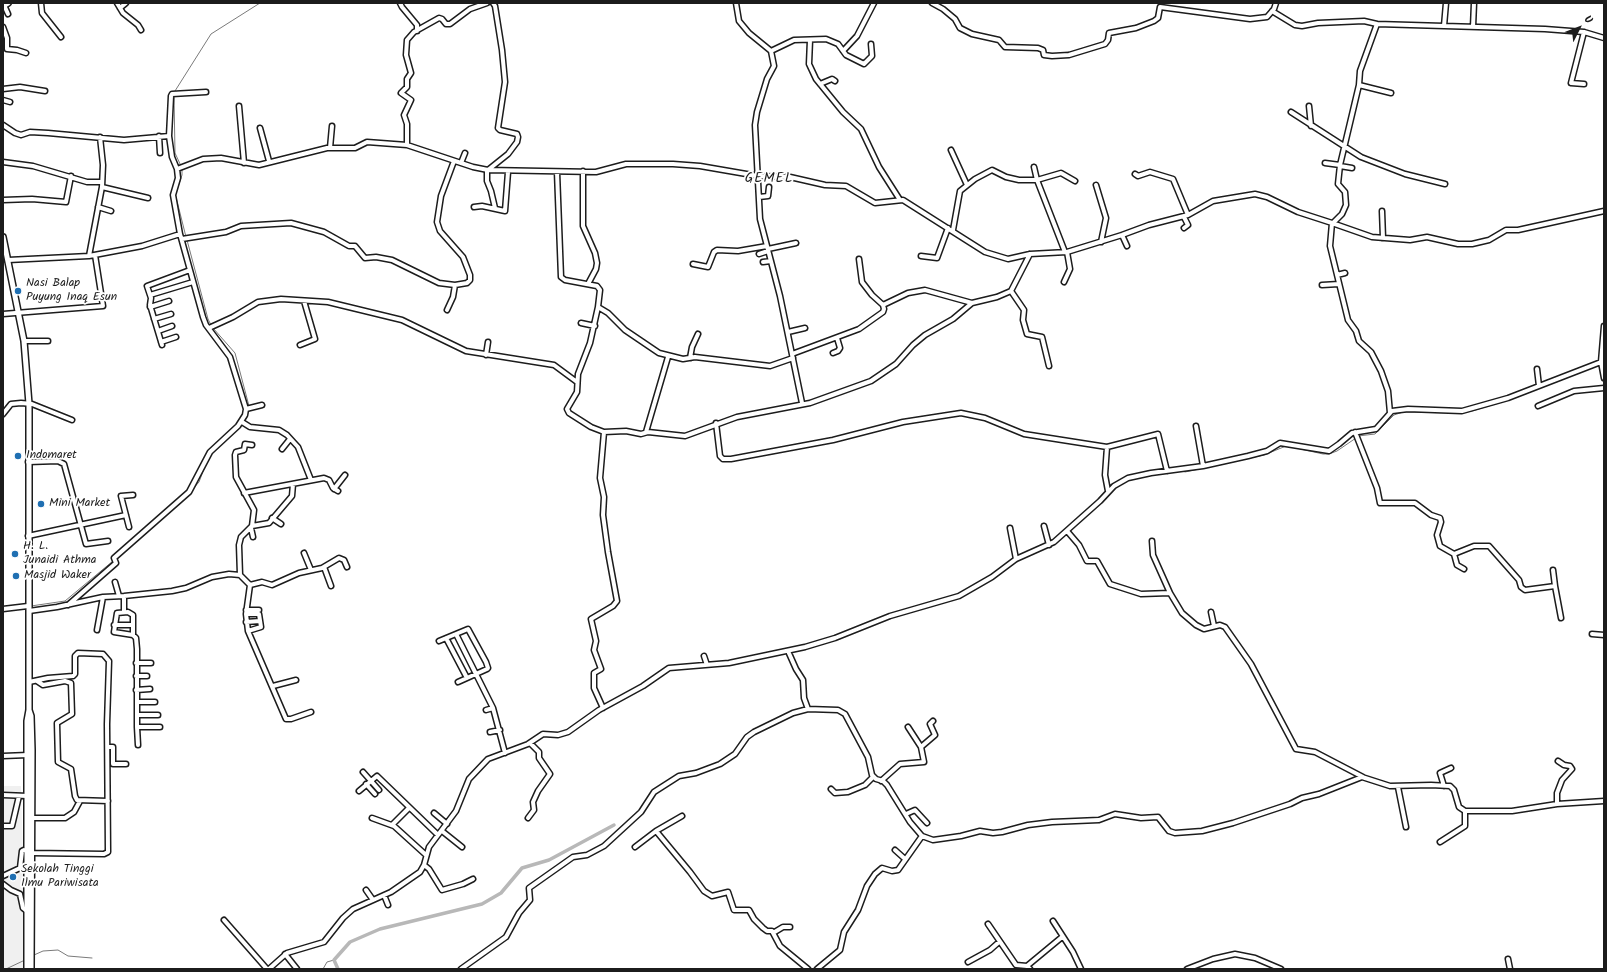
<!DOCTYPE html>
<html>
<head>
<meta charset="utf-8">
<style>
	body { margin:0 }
	#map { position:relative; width:1607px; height:972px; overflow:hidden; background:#fff; font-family:Kalam,sans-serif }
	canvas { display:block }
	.frame { position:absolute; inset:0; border:4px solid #1c1c1c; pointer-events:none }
	.north { position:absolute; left:1559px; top:8px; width:40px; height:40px; -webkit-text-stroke:3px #fff; paint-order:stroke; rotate:48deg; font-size:11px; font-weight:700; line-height:16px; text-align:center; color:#1c1c1c }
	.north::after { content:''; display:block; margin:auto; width:14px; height:18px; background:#1c1c1c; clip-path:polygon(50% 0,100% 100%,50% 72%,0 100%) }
</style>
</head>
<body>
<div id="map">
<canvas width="1607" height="972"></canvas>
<div class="frame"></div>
<div class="north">U</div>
</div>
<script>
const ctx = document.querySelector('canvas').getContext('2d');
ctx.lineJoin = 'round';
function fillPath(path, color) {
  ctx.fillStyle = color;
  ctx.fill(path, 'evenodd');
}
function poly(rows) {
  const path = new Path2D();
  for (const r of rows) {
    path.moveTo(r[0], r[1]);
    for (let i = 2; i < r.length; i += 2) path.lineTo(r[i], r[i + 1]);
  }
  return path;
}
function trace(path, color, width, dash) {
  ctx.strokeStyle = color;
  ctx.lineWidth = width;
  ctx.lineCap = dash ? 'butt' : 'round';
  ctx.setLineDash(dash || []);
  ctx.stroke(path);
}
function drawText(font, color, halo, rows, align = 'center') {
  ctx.font = font + ' Kalam,sans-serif';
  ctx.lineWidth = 3.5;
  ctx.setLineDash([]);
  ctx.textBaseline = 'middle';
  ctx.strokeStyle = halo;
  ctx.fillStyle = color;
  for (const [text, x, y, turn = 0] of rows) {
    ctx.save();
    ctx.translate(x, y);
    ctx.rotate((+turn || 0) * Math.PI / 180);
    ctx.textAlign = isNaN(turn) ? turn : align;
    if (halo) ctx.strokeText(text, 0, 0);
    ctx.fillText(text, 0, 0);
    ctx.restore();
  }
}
fillPath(poly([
	[3,786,21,786,26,969,3,969]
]), '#f0f0f0');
trace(poly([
	[175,91,211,34,260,3],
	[174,96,175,153,181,166],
	[178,187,182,175,182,169],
	[175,193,186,237],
	[187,240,208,319,211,325],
	[213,328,235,353,249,406],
	[1549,384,1561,380],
	[245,421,249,410],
	[234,433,243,424],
	[1358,436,1375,434,1394,415,1403,412,1460,413,1472,411,1499,403],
	[1296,448,1323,454,1329,454,1337,451,1356,438],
	[209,458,212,452],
	[1185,472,1264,455,1286,446,1291,447],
	[191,491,199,482,205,466],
	[31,606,65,601,113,561],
	[34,955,43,951,58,950,68,956,92,958],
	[6,969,25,960],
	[323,969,327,962,334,960]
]), '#7a7a7a', 1);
trace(poly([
	[338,969,334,960,350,942,380,929,482,904,501,893,522,868,549,860,614,825]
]), '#b8b8b8', 3.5);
const minor = poly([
	[41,3,42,13,61,37],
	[117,3,123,13,138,25,141,30],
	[400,3,402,7,417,25,417,31],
	[736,3,739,21,749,33,771,51],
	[932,3,943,9,955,19,960,28,972,34,999,40,1005,47,1038,48,1043,50,1044,55,1052,56,1069,55,1105,44,1108,40,1109,33,1136,28,1154,21,1158,18,1160,7,1250,19,1267,17,1274,9,1276,3],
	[4,5,8,14],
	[120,8,126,3],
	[1272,11,1295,25,1302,26,1318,23,1364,21,1377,24,1360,71,1359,85,1340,165,1338,184,1345,192,1346,205,1342,214,1333,223],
	[1377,24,1545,29,1584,32,1604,38],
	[1444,26,1446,3],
	[3,27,7,38,7,49,17,50,26,53],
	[1473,27,1474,3],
	[1584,32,1571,83,1584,84],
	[810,40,809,64,816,79,843,112,861,129,879,167,900,200],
	[843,51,857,36,874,3],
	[820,84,832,79,835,81],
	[1359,85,1391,93],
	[3,89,20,87,45,91],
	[3,100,10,102],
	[239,106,244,163],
	[1309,106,1311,126],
	[1291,112,1361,157,1405,174,1445,184],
	[3,125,15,133,21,135,30,132,48,133,124,140,169,136],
	[260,128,269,161],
	[159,136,160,153],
	[407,145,407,124,404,115,411,100,401,93,407,87,407,79,411,73,406,55,407,40,414,32,439,18,442,19,446,24,450,24,470,9,487,3],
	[330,148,332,126],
	[951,150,967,185],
	[3,162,33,166,87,182,102,182],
	[461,163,465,153],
	[1325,163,1340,165],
	[1340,166,1352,168],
	[1034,167,1037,180,1061,173,1075,181],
	[177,169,172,157,169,136,171,96,172,94,206,92],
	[487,170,487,181,491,191,495,208],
	[488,170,508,154,517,142,518,137,517,134,500,130,498,128,505,82,502,50,495,6,493,3],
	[583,171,583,226,595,253,597,263,596,269,588,284],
	[557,172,561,277,565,280,597,286,600,290,598,307,608,313,625,330,659,353,683,359,695,357,770,366,793,358],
	[1135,174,1138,176,1150,172,1173,179,1188,215],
	[1096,185,1106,218,1101,242],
	[102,187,148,198],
	[759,197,768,196,769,187],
	[3,200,32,199,66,202,71,176],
	[98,207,111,211],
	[474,207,482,206,505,211,508,172],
	[1382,211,1383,238],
	[1332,223,1372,237,1410,240,1427,237,1458,244,1472,244,1489,240,1506,230,1518,230,1604,211],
	[1184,228,1188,225,1184,217],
	[953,230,960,191,975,179,992,170,1006,177,1019,180,1037,180,1065,252],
	[1122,235,1127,246],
	[182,239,226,232,241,226,291,223,324,232,349,246,355,246,365,258,376,257,392,260,439,283,455,285,467,283,470,280,470,275,463,257,440,231,437,222,441,196,454,161],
	[768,249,796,243],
	[759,254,768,251],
	[89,256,102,187,103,165,100,137],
	[921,256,937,258,948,228],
	[8,260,89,256,142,246,180,234,173,195,178,178,177,169,203,159,221,158,259,165,327,148,355,148,367,142,407,145,473,167,488,170,596,172,626,164,673,164,700,166,758,176,790,177,825,185,846,186,875,203,903,200,985,252,1008,259,1030,254,1067,252,1122,235,1149,225,1188,215,1213,201,1255,194,1267,197,1298,212,1332,223,1330,246,1348,320,1356,331,1359,341,1371,352,1381,371,1388,391,1390,413],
	[763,262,771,261],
	[693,264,708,267,714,252,717,250,738,251,767,246],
	[1337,275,1345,273],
	[1064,282,1070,269,1067,252],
	[1322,285,1339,284],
	[1011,291,1024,310,1023,320,1027,334,1042,337,1049,366],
	[150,295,193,282],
	[883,305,908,293,925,290,972,303],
	[150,307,169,301],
	[598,307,590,343,578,374,577,392,567,409,569,413,591,427,604,432,600,478,604,497,603,515,608,552,617,601,613,606,591,619,596,641,594,650,601,669,594,673,594,688,603,708],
	[447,310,453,297,455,285],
	[3,314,103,306,95,255],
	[154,319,171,314],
	[581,323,595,326],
	[209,328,233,317,258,302,281,299,328,302,402,320,466,351,554,365,577,382],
	[158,331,172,326],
	[788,332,805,328],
	[24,341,48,341],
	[161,342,176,337],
	[162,345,150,305,151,298,147,286,190,270],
	[300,345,315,339,304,301],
	[833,353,838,351,840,348,837,338],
	[792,354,859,329,883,312,884,309,883,305,872,295,862,282,859,259],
	[486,355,488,342],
	[690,358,692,347,698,334],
	[1601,362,1604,378],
	[1537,369,1539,386],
	[802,403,780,296,760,219,755,125,757,112,767,79,774,66,771,51,794,40,826,39,838,44,846,55,864,64,872,56,871,44],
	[1538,406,1574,391,1604,388],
	[246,409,262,405],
	[3,414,11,404,21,403,32,404,72,420],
	[242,422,250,427,279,430,287,435,298,447,311,480],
	[716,423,720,456,723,459,731,459,833,440,903,422,961,413,985,418,1024,434,1107,447,1158,434,1167,471],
	[1196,426,1203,466],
	[604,432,626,431,641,434,648,432,685,436,737,417,810,403,871,381,896,364,913,345,925,335,953,319,972,303,997,297,1011,291,1030,254],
	[646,432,668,357],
	[1355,432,1377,488,1380,503,1415,503,1431,515,1440,518,1441,522,1437,535,1440,546,1454,554,1457,565,1464,569],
	[1107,447,1105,475,1108,491],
	[282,449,290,439],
	[28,462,58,461,64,464,86,544,108,541],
	[334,489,345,475],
	[244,493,324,478,329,480,333,488,338,491],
	[272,518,281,524],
	[252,526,254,510,236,477,235,455,236,452,244,450,245,444,252,445],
	[1044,526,1049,545],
	[129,527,121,496,133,495],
	[251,528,253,537],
	[1010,528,1016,559],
	[1067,531,1079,545,1087,561,1097,561,1110,584,1141,594,1170,593,1182,613,1196,625,1204,629,1220,625,1225,627,1251,664,1296,749,1315,752,1363,777],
	[28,536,126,515],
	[1152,541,1153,555,1170,593],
	[304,553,311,570],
	[1454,554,1474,546,1489,546,1519,580,1521,587,1525,590,1555,586,1553,570],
	[324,567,331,586],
	[240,575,239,545,241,537,252,526,269,523,292,496,293,484],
	[115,582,119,596],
	[250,585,262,582,272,585,299,573,322,568,339,558,344,560,347,567],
	[1555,586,1561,618],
	[124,596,124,612],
	[68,605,116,563,114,558,189,492,210,452,238,426,245,415,246,409,230,357,206,325,203,317,180,234],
	[3,609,28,606],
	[246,610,259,610],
	[29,611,57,607,103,597,124,596,172,591,186,588,212,577,229,574,240,575,250,585,246,614,248,631,286,719,291,719,311,712],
	[1211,612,1214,626],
	[246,614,259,614,261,627,248,631],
	[246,622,260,621],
	[114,625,133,625],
	[97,630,103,597],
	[456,634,493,708,505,753],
	[1592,634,1604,635],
	[133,635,114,632,117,613,128,612,133,615,133,635,136,638,137,649,137,727,160,727],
	[446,638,467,678],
	[439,641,468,629,486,662,488,668,487,669,458,682],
	[788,651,796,669,803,680,804,698,808,709,838,710,845,714,868,757,872,775,876,779,883,781,887,785,910,822,922,836],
	[704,656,707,665],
	[136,663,151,663],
	[136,676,147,676],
	[37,681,43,685,65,681,71,683,72,714,57,723,58,762,71,769,75,796,77,800,108,801],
	[273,686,296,680],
	[136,690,150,689],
	[137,702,155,702],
	[486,710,493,708],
	[137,715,158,715],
	[137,727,138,745],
	[490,732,500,730],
	[108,747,113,747,113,764,126,764],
	[921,747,935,735,930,724,933,721],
	[3,756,28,755],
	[363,772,379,790],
	[881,781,900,764,924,762,921,747,908,727],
	[366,784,375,794],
	[1444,786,1440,773,1451,768],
	[1398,787,1406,827],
	[831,789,835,793,848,792,865,785,873,777],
	[359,791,377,776,438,835],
	[3,795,28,796],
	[1557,804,1557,793,1562,780,1572,769,1570,766,1564,765,1558,761],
	[434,813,447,824],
	[906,814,915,810,927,823],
	[682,816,656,831,690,872,704,891,712,896,728,892,734,910,749,910,754,919,763,928,767,931,772,931,780,946,808,969],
	[32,818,65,818,74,812,80,801],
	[372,818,394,826,426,855],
	[528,818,534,810,533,802,538,791,550,774,539,758,539,752,530,743],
	[392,825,409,808],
	[3,826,12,826,19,796],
	[442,831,462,847],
	[1440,842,1465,826,1465,811],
	[635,847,656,831],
	[895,850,905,859],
	[424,865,429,869,442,890,463,884,473,879],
	[3,876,20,868,22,851,24,850,32,853,104,854,108,852,107,724,109,661,103,654,78,653,75,656,75,674,73,676,48,678,29,682],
	[3,884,11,890,20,894,23,908,28,912],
	[366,890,373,900],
	[384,895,388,905],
	[224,920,267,969],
	[1053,921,1073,952,1081,969],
	[988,924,1016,965,1027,966,1030,969],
	[773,933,783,927,790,927],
	[285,954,297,969],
	[1508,959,1510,969],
	[968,962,990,950,999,942],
	[1027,966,1062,937],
	[269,969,287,953,324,942,343,918,353,909,391,892,420,872,424,865,429,847,456,811,469,779,488,759,528,744,543,734,558,735,568,732,599,710,643,686,669,668,729,663,805,647,835,638,890,616,959,596,992,577,1016,559,1054,542,1100,501,1114,486,1128,478,1151,473,1203,466,1248,456,1267,451,1280,443,1329,451,1339,444,1352,433,1376,429,1392,411,1408,409,1462,411,1508,398,1601,362,1604,326],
	[461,969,506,937,519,913,530,900,529,888,573,857,587,855,604,846,641,812,654,792,679,776,696,773,720,764,735,754,747,737,754,732,793,713,808,709],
	[817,969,840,950,844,932,858,910,867,886,875,874,882,868,892,871,898,870,922,836,933,840,961,836,980,831,993,833,1002,832,1028,825,1052,822,1099,820,1115,814,1141,818,1158,817,1169,831,1175,833,1202,831,1233,823,1290,804,1302,798,1319,794,1362,777,1390,786,1431,785,1450,786,1454,790,1459,807,1465,811,1512,811,1557,804,1604,801],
	[1187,969,1213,959,1235,954,1255,958,1281,969]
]);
const major = poly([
	[3,6,8,3],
	[3,237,24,341,29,404,29,710,27,721,27,969],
	[29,710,31,716,32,750,31,969]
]);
trace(minor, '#1c1c1c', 7);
trace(major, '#1c1c1c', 8);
trace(minor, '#fff', 4);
trace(major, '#fff', 5);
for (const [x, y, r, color] of [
	[18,291,4,"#1f6fb2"],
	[18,456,4,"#1f6fb2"],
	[41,504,4,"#1f6fb2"],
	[15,554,4,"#1f6fb2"],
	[16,576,4,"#1f6fb2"],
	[13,877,4,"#1f6fb2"]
]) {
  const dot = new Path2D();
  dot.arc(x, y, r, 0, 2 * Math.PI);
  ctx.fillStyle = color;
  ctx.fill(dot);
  trace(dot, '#fff', 1.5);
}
drawText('12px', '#1c1c1c', '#fff', [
	["Nasi Balap",26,284],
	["Puyung Inaq Esun",26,298],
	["Indomaret",26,456],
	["Mini Market",49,504],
	["H. L.",23,547],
	["Junaidi Athma",23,561],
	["Masjid Waker",24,576],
	["Sekolah Tinggi",21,870],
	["Ilmu Pariwisata",21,884]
], 'left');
ctx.letterSpacing = '1px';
drawText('14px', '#1c1c1c', '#fff', [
	["GEMEL",769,180]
]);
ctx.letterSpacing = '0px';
</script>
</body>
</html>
